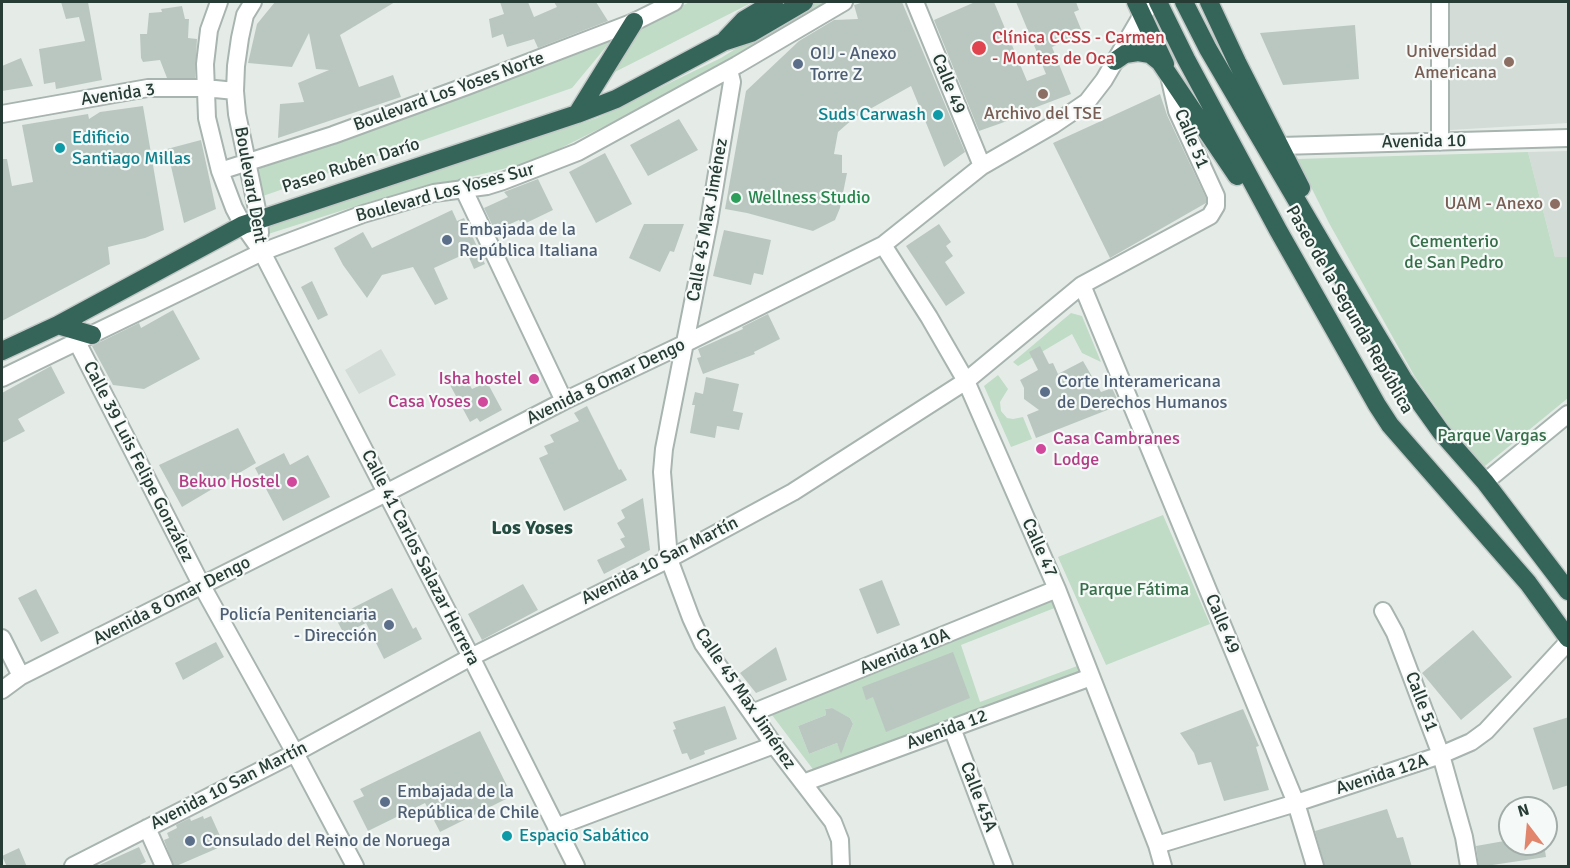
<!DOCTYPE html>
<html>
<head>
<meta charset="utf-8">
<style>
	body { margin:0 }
	#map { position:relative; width:1570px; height:868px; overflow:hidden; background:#e5ece8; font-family:Signika,sans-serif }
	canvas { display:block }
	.frame { position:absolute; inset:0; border:3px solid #263c35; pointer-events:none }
	.north { position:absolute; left:1498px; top:796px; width:60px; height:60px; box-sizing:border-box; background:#f5f9f7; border:2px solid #a2ada9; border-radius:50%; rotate:344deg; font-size:16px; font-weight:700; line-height:24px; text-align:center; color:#263c35 }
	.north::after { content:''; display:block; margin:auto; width:21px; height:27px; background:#e2856d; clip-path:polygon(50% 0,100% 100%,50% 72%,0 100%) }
</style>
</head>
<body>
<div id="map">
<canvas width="1570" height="868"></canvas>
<div class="frame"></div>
<div class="north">N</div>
</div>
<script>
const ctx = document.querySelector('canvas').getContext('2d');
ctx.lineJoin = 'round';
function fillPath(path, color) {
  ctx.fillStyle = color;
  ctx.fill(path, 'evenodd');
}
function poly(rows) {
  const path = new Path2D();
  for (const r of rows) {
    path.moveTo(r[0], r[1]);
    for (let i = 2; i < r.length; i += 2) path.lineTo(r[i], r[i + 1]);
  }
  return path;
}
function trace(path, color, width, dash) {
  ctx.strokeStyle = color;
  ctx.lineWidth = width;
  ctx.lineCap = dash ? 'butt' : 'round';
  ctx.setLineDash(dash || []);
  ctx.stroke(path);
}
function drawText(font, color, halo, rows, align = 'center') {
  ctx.font = font + ' Signika,sans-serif';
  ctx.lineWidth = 4.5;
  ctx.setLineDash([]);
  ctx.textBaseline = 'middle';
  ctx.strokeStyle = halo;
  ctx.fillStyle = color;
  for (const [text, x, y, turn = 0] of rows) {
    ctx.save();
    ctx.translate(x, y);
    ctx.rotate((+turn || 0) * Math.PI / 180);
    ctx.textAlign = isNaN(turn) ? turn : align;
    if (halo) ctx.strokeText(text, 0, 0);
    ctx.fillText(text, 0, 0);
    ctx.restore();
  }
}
fillPath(poly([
	[1449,2,1568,2,1568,123,1450,130],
	[1568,151,1568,257,1555,257,1528,152],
	[381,349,396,375,359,394,345,370]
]), '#d3dcd7');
fillPath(poly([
	[690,2,753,2,601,79,640,26],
	[810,2,829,2,727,65,549,154,519,165,372,201,265,235,266,227,597,118,721,58],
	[615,36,572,88,263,196,255,165],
	[1528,152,1555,257,1568,257,1568,398,1480,470,1415,377,1329,223,1297,159],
	[1071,313,1082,316,1101,362,1082,353,1072,334,1018,366,1013,362],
	[998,375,1008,389,1000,402,1001,411,1007,418,1013,419,1023,417,1032,439,1011,447,984,386],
	[1163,515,1210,624,1106,665,1058,557],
	[1056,599,1084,670,815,772,772,715],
	[1057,607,1080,665,980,702,961,645],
	[831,708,850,718,853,724,845,744,840,750,837,743,809,754,798,726,826,715,825,709]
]), '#c0dbc6');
fillPath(poly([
	[61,2,88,2,102,80,56,89,55,82,44,84,39,49,85,41,79,17,66,19],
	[275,2,395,2,340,35,359,87,393,75,401,97,278,138,280,104,304,102,298,83,329,70,316,69,309,33,292,67,248,63,257,24],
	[500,2,528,2,534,17,557,7,554,2,596,2,608,21,538,48,534,39,507,47,503,34,492,38,489,19,504,14],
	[864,2,902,2,965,152,944,167,911,86,854,118,838,132,834,154,842,155,842,173,847,173,840,208,835,220,813,231,747,213,725,209,746,91,799,41,834,20,858,19,854,5],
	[975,2,994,2,1027,81,1046,74,1016,2,1076,2,1079,10,1074,12,1083,34,1052,47,1071,94,1026,111,1027,114,979,131,934,20],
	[182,6,185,19,189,19,188,38,197,39,195,78,167,78,160,60,143,62,141,58,140,34,147,34,149,13,162,12,161,9],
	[1355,25,1359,79,1283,85,1260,33],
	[21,58,33,86,2,91,2,66],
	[1160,94,1167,115,1206,198,1206,203,1110,258,1053,143],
	[143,106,164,230,145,238,108,247,110,264,2,321,2,159,7,159,12,186,33,182,22,125,88,114,89,119,100,112],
	[679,119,698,150,648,176,630,145],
	[201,140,216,209,184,223,167,149],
	[605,153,632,204,596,223,569,172],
	[538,179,553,210,522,225,519,220,495,231,484,208,508,197,504,192],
	[452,210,457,221,464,218,485,264,474,269,467,253,434,268,448,299,435,305,413,267,382,275,367,298,343,265,334,248,363,232,372,248],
	[644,224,684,224,674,252,670,251,660,272,629,258],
	[939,224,951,242,946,246,953,256,945,262,965,293,946,306,906,246],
	[724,230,771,240,763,275,754,273,751,285,713,276],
	[312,281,328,315,318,320,301,287],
	[173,310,200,359,144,389,113,385,92,346,139,323,141,328],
	[768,314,780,339,754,352,755,354,703,374,697,358,701,357,698,349,743,329,742,327],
	[1040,346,1049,364,1053,363,1058,374,1083,361,1101,392,1112,388,1120,405,1036,438,1027,415,1039,410,1024,399,1024,388,1020,380,1038,370,1029,352],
	[51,366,65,393,18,419,25,431,2,443,2,393],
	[465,377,472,389,487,382,502,410,480,422,477,418,470,422,450,385],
	[706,377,739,384,733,411,743,413,739,430,717,426,715,438,690,433,695,405,692,405,695,392,703,394],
	[587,406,619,470,621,469,627,480,564,511,539,458,548,454,544,446,554,442,550,435,579,421,574,413],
	[238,428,256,463,182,507,159,465],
	[284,453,290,465,308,455,330,497,283,521,255,468],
	[643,498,650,550,604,574,597,560,625,547,620,539,625,537,617,523,625,518,621,510],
	[882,580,900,625,877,634,859,589],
	[523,584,538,610,482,640,468,614],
	[392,588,413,629,416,627,422,639,384,659,366,623,344,634,335,617],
	[36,589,59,633,41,642,18,598],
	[1473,630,1512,677,1461,720,1422,673],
	[216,642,224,657,183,680,175,663],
	[776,647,787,680,756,693,740,673],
	[953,652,970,698,886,732,873,697,866,700,862,687],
	[725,706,737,739,704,751,705,754,690,760,687,753,682,754,673,730,676,729,673,722],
	[832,708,850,718,853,724,841,754,837,743,809,754,798,726,826,715,825,709],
	[1243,709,1259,746,1256,747,1269,790,1224,801,1211,762,1198,765,1194,753,1180,733],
	[1569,717,1569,785,1553,790,1533,728],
	[480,731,512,796,440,832,425,803,368,831,353,801,364,796,360,789],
	[1387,809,1397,838,1403,837,1412,867,1325,867,1315,831],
	[203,816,204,819,211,816,221,838,215,841,218,848,174,867,164,840,169,838,167,833,177,828,176,825,190,818,191,821],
	[1510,840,1510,844,1544,844,1546,857,1479,867,1476,846],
	[139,847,146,862,136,867,95,867],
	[19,848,27,867,7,867,2,856]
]), '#bac7c1');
const minor = poly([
	[219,2,209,30,205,64,207,118,220,171,234,208,243,225,262,252,471,657,576,866],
	[253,2,245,15,240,38,236,66,235,91,237,114,259,219,260,233],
	[915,2,982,166],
	[1440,2,1440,142],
	[729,70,732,82,709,221,664,449,662,472,669,559,691,618,703,644,774,745,833,822,840,840,841,866],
	[2,114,148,88,205,88,235,91],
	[1280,146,1568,138],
	[220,171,333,135,467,86,634,22,674,2],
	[463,188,564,401],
	[883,245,929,317,966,381,1057,589,1157,845,1163,866],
	[1082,285,1296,803,1315,866],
	[77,342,202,586,295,753,355,866],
	[2,378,262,252,363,214,434,193,487,186,503,181,578,152,737,65,844,2],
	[1485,482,1568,414],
	[1383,611,1395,633,1441,755,1464,837,1469,866],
	[2,638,21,676],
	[2,690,21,676,386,493,564,401,686,343,883,245,982,166,1053,125,1087,102,1104,80,1142,15,1153,2],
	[752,713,1057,589],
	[952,728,1004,866],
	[803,783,1091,677],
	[556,827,774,745],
	[147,828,164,866],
	[1157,845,1296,803,1441,755,1471,742,1486,731,1568,642],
	[73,866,295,753,471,657,669,559,793,492,966,381,1082,285,1210,216,1216,206,1216,196,1177,111,1170,80]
]);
const highway = poly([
	[1136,2,1165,64],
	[1158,2,1186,59,1278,230,1377,405,1390,425,1528,583,1568,638],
	[1184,2,1208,49,1334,264,1403,379,1441,432,1485,482,1568,591],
	[1209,2,1237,62,1301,188],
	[726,39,744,20,774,2],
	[1115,61,1125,54,1138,52,1150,54,1160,62,1237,176],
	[577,114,634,22],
	[58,325,92,335],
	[2,351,58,325,243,225,577,114,616,99,723,42,751,33,804,2]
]);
trace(minor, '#a8b4af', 20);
trace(highway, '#c2c8c6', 21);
trace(minor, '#fff', 16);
trace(highway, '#356559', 18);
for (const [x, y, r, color] of [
	[979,48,8,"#e0444e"],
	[1509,62,6,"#8d6e63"],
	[798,64,6,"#5c6f8a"],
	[1043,94,6,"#8d6e63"],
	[938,115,6,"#0f9aa8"],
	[60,148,6,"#0f9aa8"],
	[736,198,6,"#2e9e5b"],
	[1555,204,6,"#8d6e63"],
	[447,240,6,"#5c6f8a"],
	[534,379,6,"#d1479c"],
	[1045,392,6,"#5c6f8a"],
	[483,402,6,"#d1479c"],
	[1041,449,6,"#d1479c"],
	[292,482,6,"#d1479c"],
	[389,625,6,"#5c6f8a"],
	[385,802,6,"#5c6f8a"],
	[507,836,6,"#0f9aa8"],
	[190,841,6,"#5c6f8a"]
]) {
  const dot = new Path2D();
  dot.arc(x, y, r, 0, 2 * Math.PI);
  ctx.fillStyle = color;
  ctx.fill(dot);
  trace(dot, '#f5f9f7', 2);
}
drawText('18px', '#be3a42', '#f5f9f7', [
	["Clínica CCSS - Carmen",992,38],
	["- Montes de Oca",992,59]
], 'left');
drawText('18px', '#785e54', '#f5f9f7', [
	["Universidad",1497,52],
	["Americana",1497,73],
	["Archivo del TSE",1043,114,"center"],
	["UAM - Anexo",1543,204]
], 'right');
drawText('18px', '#4e5e75', '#f5f9f7', [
	["OIJ - Anexo",810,54],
	["Torre Z",810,75],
	["Embajada de la",459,230],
	["República Italiana",459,251],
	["Corte Interamericana",1057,382],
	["de Derechos Humanos",1057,403],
	["Policía Penitenciaria",377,615,"right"],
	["- Dirección",377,636,"right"],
	["Embajada de la",397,792],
	["República de Chile",397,813],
	["Consulado del Reino de Noruega",202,841]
], 'left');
drawText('18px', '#263c35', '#f5f9f7', [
	["Calle 49",948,84,68],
	["Boulevard Los Yoses Norte",449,92,-20],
	["Avenida 3",118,95,-8],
	["Calle 51",1191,139,67],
	["Avenida 10",1424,142,-1],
	["Paseo Rubén Darío",351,166,-18],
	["Boulevard Dent",250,185,80],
	["Boulevard Los Yoses Sur",445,193,-15],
	["Calle 45 Max Jiménez",708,220,-80],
	["Paseo de la Segunda República",1349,310,60],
	["Avenida 8 Omar Dengo",606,382,-26],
	["Calle 39 Luis Felipe González",138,462,63],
	["Calle 47",1039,548,66],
	["Calle 41 Carlos Salazar Herrera",420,558,63],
	["Avenida 10 San Martín",660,561,-27],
	["Avenida 8 Omar Dengo",172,601,-27],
	["Calle 49",1222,624,67],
	["Avenida 10A",905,652,-22],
	["Calle 45 Max Jiménez",745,699,56],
	["Calle 51",1421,702,69],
	["Avenida 12",947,730,-20],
	["Avenida 12A",1382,775,-18],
	["Avenida 10 San Martín",229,786,-27],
	["Calle 45A",978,797,69]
]);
drawText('18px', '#0d838f', '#f5f9f7', [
	["Suds Carwash",926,115,"right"],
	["Edificio",72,138],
	["Santiago Millas",72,159],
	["Espacio Sabático",519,836]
], 'left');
drawText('18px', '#27864d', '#f5f9f7', [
	["Wellness Studio",748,198]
], 'left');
drawText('18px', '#356e49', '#f5f9f7', [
	["Cementerio",1454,242],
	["de San Pedro",1454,263],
	["Parque Vargas",1492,436],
	["Parque Fátima",1134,590]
]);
drawText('18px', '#b23c85', '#f5f9f7', [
	["Isha hostel",522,379],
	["Casa Yoses",471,402],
	["Casa Cambranes",1053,439,"left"],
	["Lodge",1053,460,"left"],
	["Bekuo Hostel",280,482]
], 'right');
drawText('bold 20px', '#244c41', '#f5f9f7', [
	["Los Yoses",532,529]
]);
</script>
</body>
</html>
